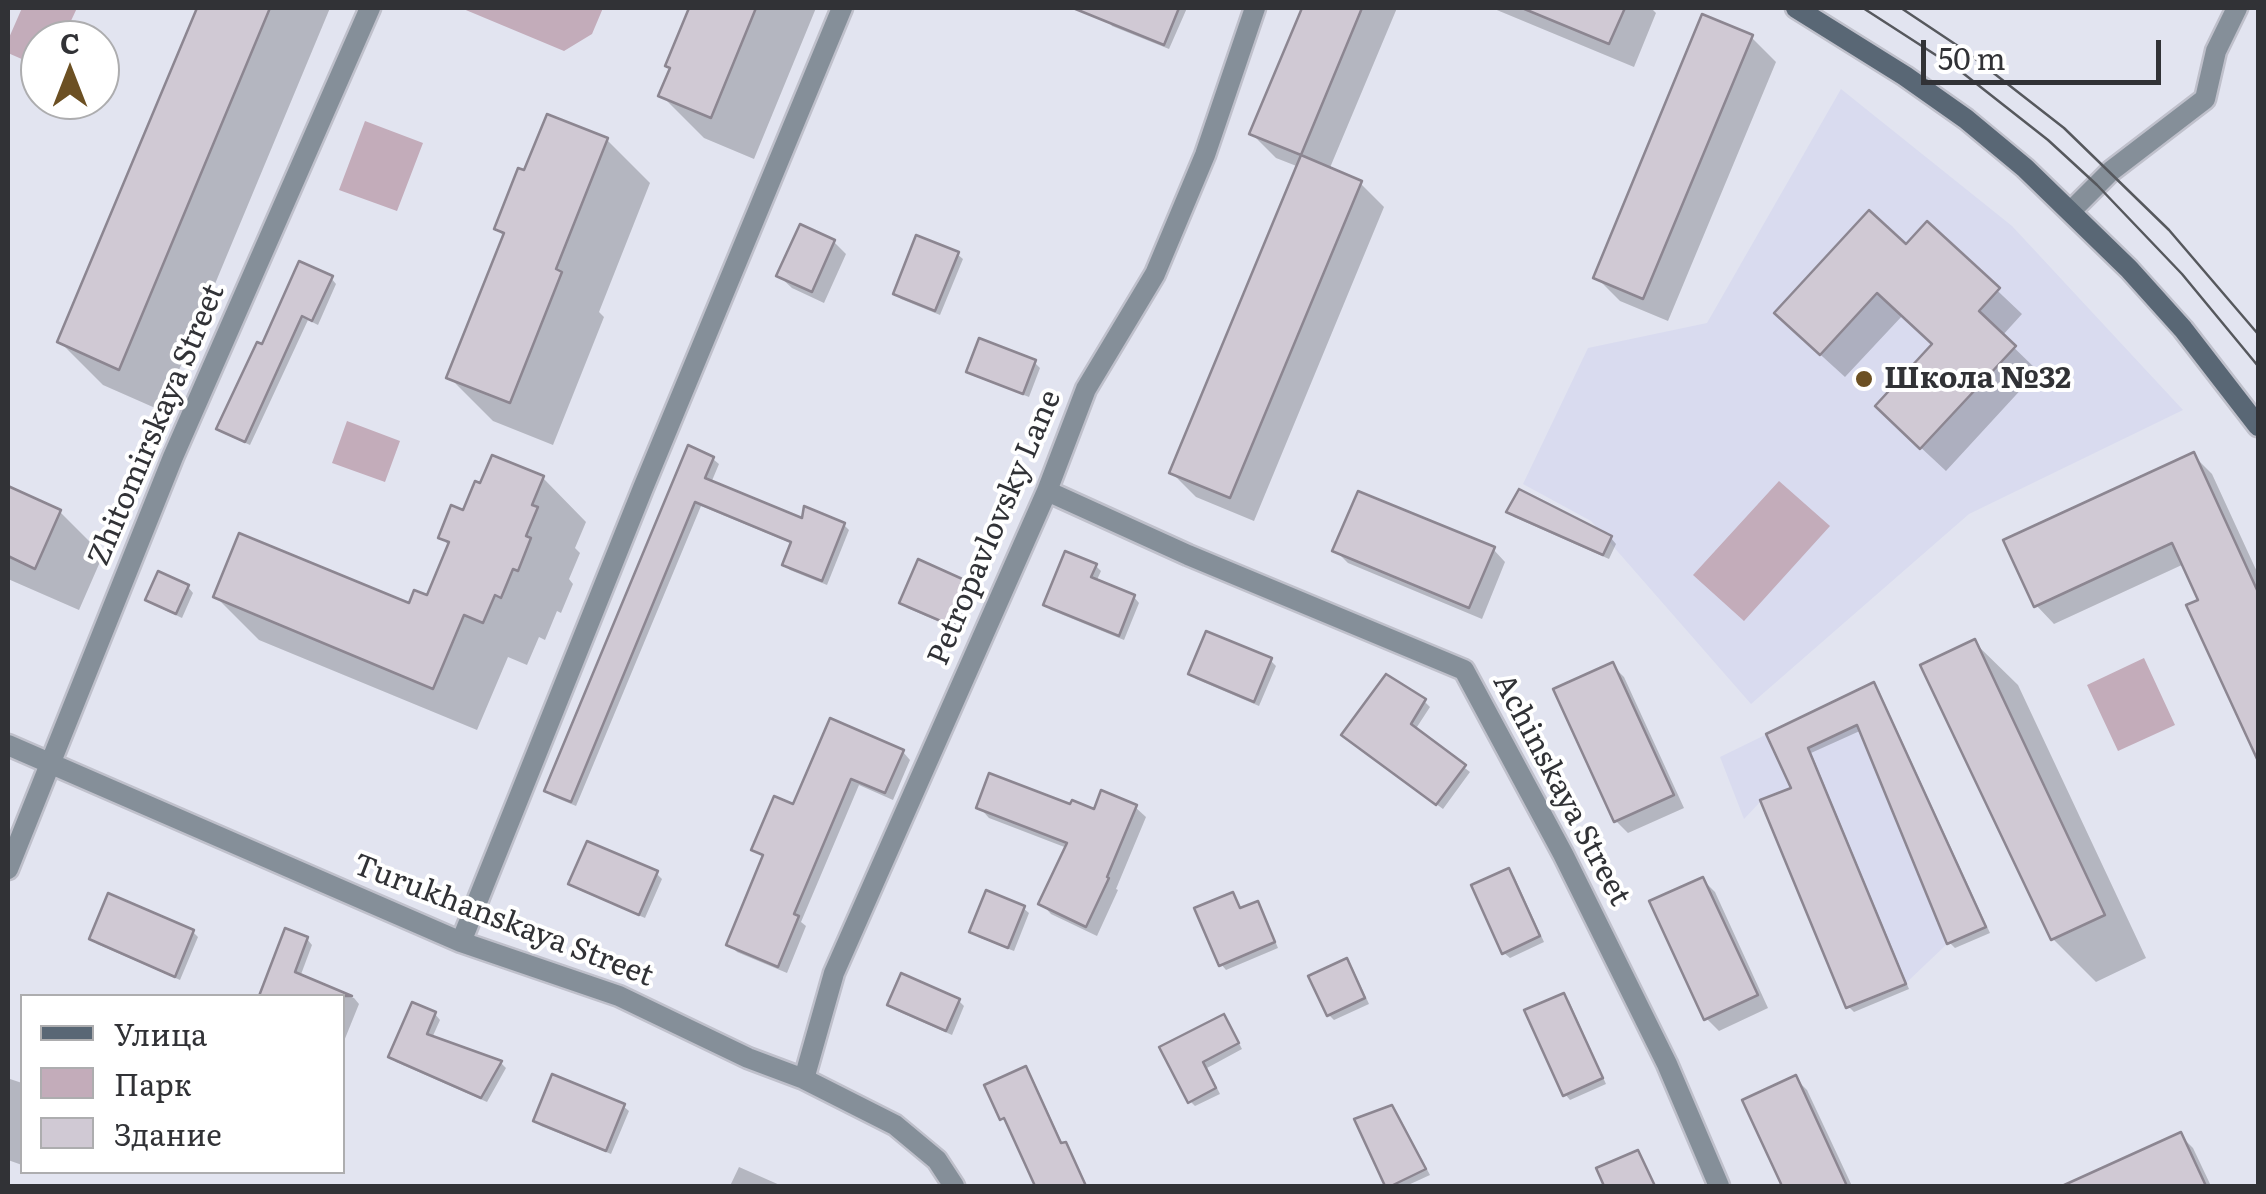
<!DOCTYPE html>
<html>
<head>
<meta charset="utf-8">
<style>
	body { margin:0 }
	#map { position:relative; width:2266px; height:1194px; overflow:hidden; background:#e2e4f0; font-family:Literata,serif }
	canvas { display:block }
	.frame { position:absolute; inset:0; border:10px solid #313236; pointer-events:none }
	.legend { position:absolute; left:20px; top:994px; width:325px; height:180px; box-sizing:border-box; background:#fff; border:2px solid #adadaf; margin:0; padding:12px 18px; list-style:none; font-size:30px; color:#313236 }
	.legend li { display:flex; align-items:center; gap:20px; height:50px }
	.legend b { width:50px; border:2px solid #adadaf }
	.north { position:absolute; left:20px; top:20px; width:100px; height:100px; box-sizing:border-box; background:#fff; border:2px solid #adadaf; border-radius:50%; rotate:0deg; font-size:28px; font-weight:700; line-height:40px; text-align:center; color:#313236 }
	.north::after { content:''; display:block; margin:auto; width:35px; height:45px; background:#6c5023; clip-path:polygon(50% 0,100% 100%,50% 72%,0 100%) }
	.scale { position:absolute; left:1921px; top:40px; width:240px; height:45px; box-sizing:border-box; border:5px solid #313236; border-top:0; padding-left:12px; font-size:30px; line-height:35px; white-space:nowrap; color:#313236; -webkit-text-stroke:8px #fff; paint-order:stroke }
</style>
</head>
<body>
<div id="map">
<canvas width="2266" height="1194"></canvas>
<div class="frame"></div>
<ul class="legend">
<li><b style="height:12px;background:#596775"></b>Улица</li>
<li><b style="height:28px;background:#c3acba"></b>Парк</li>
<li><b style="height:28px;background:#d0c9d4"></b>Здание</li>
</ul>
<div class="north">С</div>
<div class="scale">50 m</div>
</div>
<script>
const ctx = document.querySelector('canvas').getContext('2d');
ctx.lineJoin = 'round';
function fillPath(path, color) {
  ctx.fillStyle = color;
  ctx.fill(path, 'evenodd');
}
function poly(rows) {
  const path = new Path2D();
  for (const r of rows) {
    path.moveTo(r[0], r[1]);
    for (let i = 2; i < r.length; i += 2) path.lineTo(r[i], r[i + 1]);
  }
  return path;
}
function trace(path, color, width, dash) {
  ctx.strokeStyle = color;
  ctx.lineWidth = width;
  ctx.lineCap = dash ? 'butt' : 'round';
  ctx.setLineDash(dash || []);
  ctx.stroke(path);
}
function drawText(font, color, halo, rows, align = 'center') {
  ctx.font = font + ' Literata,serif';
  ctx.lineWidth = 8;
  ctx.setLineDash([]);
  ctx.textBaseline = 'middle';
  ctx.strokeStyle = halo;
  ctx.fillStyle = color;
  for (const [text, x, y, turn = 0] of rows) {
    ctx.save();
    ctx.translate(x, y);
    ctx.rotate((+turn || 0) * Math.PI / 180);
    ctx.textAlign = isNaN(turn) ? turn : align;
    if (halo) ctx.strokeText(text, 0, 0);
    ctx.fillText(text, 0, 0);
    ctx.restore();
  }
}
fillPath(poly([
	[1841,89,2012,226,2183,410,1969,514,1751,704,1591,521,1523,484,1588,348,1707,323],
	[1874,682,1986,927,1947,944,1906,983,1846,1008,1761,801,1744,819,1720,757]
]), '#d9dbef');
fillPath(poly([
	[22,8,77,8,62,40,40,40,40,67,8,53,8,40],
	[461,8,603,8,592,34,564,51],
	[365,121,423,143,397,211,339,190],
	[347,421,400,441,385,482,332,463],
	[1779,481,1830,526,1744,621,1693,575],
	[2144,658,2175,725,2118,751,2087,685]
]), '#c3acba');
fillPath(poly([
	[199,8,330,8,162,411,103,385,60,342],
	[692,8,816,8,754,159,704,138,661,95,672,69,668,65],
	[1112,8,1187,8,1169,49,1112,26,1107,20],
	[1304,8,1397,8,1329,170,1360,183,1384,207,1254,521,1196,497,1172,473,1299,167,1276,158,1252,134],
	[1492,8,1651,8,1656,13,1634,67],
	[1751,37,1776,62,1668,321,1620,301,1596,277],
	[607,140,650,183,599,312,604,317,553,445,493,421,449,377,505,237,496,229,526,174],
	[1927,224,2022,314,2002,336,2038,371,1946,471,1902,430,1935,345,1903,315,1845,377,1801,337,1906,247],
	[834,242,846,254,824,303,792,288,779,276],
	[957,254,963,259,940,315,901,299,896,294],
	[331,278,336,284,318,325,308,320,250,445,225,434,220,428,264,348],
	[1034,362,1040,368,1029,397,974,376,969,371],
	[2193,455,2212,474,2258,574,2258,755,2189,606,2201,601,2184,564,2054,624,2036,605],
	[713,459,719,464,711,483,804,522,844,525,849,530,827,585,790,570,784,564,793,544,701,506,576,806,552,796,547,790],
	[543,478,586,522,575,548,580,553,569,579,573,584,561,613,557,611,545,640,539,637,527,665,508,657,477,730,259,640,215,596,410,607,429,599,450,547,441,537,465,513],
	[8,489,60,512,103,555,79,610,8,579],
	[1509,512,1611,538,1616,544,1609,559,1514,517],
	[1493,549,1505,562,1482,619,1348,563,1335,550],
	[1096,566,1101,571,1096,582,1134,597,1139,603,1124,640,1051,610,1046,604],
	[968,584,973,590,956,629,907,608,902,602],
	[188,587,193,593,182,618,154,605,148,600],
	[1974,642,2018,685,2146,958,2096,982,2053,939],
	[1270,660,1276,666,1259,706,1196,679,1191,674],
	[1612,665,1624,677,1684,808,1628,833,1616,821],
	[1874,685,1879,691,1990,933,1955,948,1950,943,1862,730,1811,753,1909,989,1854,1012,1849,1007,1794,789,1769,735],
	[1424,701,1430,707,1415,730,1470,772,1443,809,1349,740],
	[903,752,910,760,893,800,859,785,801,922,806,926,787,973,737,952,729,944,765,859,754,849,795,807],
	[979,807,1071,808,1095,812,1135,807,1146,817,1116,889,1118,890,1097,936,1051,914,1041,903,1067,848,989,818],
	[1508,871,1514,876,1544,942,1510,958,1504,953],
	[656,873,662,879,645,918,577,889,571,883],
	[1703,880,1715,892,1768,1008,1719,1031,1706,1018],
	[1232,895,1242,910,1257,904,1262,909,1278,948,1226,970,1221,964],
	[1023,908,1029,913,1014,951,978,937,972,932],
	[193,932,198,937,180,980,97,944,92,939],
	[287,932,307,939,312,945,300,977,354,998,359,1004,342,1046,342,996,261,996],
	[1346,961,1352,967,1369,1004,1334,1020,1329,1015],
	[1563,996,1569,1001,1606,1084,1570,1100,1565,1094],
	[959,1001,964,1006,952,1035,895,1010,890,1005],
	[435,1014,440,1020,432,1038,501,1063,506,1068,487,1102,396,1062,391,1057],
	[1223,1017,1228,1022,1242,1049,1207,1068,1220,1094,1195,1106,1190,1101,1162,1048],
	[1025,1069,1031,1075,1063,1145,1070,1150,1087,1186,1038,1186,1009,1124,1002,1119],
	[1795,1078,1807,1090,1852,1186,1785,1186,1745,1101],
	[10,1079,22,1083,22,1165,8,1160,8,1088],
	[623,1106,629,1111,611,1154,541,1126,536,1121],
	[1392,1108,1397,1113,1430,1175,1406,1186,1387,1186,1357,1120],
	[2180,1135,2193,1148,2211,1186,2073,1186],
	[739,1167,782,1186,730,1186]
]), '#0003');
const building = poly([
	[197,8,270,8,119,370,57,342,197,8],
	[689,8,756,8,711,118,658,96,670,68,665,66,689,8],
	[1073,8,1179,8,1164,45,1073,8],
	[1302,8,1362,8,1301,155,1249,134,1302,8],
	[1522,8,1625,8,1609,44,1522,8],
	[1702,14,1753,35,1643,299,1593,278,1702,14],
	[547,114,608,138,556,269,562,272,510,403,446,378,504,233,494,229,518,168,524,170,547,114],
	[1301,155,1362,181,1230,498,1169,473,1301,155],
	[1869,210,1906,244,1927,221,2000,288,1979,311,2016,346,1920,449,1875,406,1932,344,1877,293,1820,355,1774,313,1869,210],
	[800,224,835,240,812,292,776,276,800,224],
	[916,235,959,252,935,311,893,294,916,235],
	[299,261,333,276,312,321,302,316,245,442,216,429,257,342,262,344,299,261],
	[979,338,1036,360,1023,394,966,372,979,338],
	[688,445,714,457,705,478,802,518,804,506,845,523,822,581,782,565,791,542,695,502,571,802,544,791,688,445],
	[2194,452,2258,592,2258,761,2186,605,2198,600,2172,543,2034,607,2003,540,2194,452],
	[492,455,544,476,532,505,538,507,526,536,531,538,518,571,513,569,501,598,495,595,483,623,464,615,433,689,213,597,239,533,409,603,414,590,427,595,449,542,438,538,451,505,463,510,475,481,480,483,492,455],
	[8,486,61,510,35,569,8,556,8,486],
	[1519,489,1612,536,1603,555,1506,512,1519,489],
	[1358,491,1495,547,1469,608,1332,551,1358,491],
	[1065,551,1097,564,1091,577,1135,595,1119,636,1043,605,1065,551],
	[918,559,969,582,950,625,899,603,918,559],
	[158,571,189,585,176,614,145,600,158,571],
	[1206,631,1272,658,1254,702,1188,674,1206,631],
	[1975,639,2105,915,2051,940,1920,665,1975,639],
	[1613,662,1674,795,1614,822,1553,689,1613,662],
	[1386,674,1426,699,1411,724,1466,765,1436,805,1341,735,1386,674],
	[1874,682,1986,927,1947,944,1857,725,1808,748,1906,984,1846,1008,1760,800,1791,788,1766,734,1874,682],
	[830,718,904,750,885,793,851,779,794,914,799,916,778,967,726,945,763,855,751,850,774,796,793,804,830,718],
	[989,773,1070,804,1072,800,1094,809,1101,790,1137,805,1107,877,1109,878,1086,927,1038,904,1067,843,976,808,989,773],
	[587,841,658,871,639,915,568,884,587,841],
	[1509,868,1540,936,1502,954,1471,885,1509,868],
	[1703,877,1758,995,1704,1020,1649,901,1703,877],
	[986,890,1025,906,1008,948,969,932,986,890],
	[1233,892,1240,908,1258,901,1275,942,1219,966,1194,908,1233,892],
	[108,893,194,930,175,977,89,939,108,893],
	[285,928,308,937,295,972,352,996,259,996,285,928],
	[1347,958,1365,998,1327,1016,1308,976,1347,958],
	[901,973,960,999,946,1031,887,1005,901,973],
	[1564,993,1603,1078,1563,1096,1524,1010,1564,993],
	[412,1002,436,1012,427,1034,502,1061,481,1098,388,1057,412,1002],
	[1224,1014,1239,1043,1203,1062,1216,1088,1188,1103,1159,1047,1224,1014],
	[1026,1066,1061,1143,1066,1142,1086,1186,1035,1186,1004,1118,1000,1120,984,1085,1026,1066],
	[552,1074,625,1104,606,1151,533,1121,552,1074],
	[1796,1075,1847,1186,1782,1186,1742,1100,1796,1075],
	[1392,1105,1426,1169,1391,1186,1385,1186,1354,1119,1392,1105],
	[2181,1132,2206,1186,2062,1186,2181,1132],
	[1638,1150,1655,1186,1604,1186,1596,1168,1638,1150]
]);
fillPath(building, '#d0c9d4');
trace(building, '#8c8691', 2.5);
const street = poly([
	[2071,211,2111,171,2205,99,2216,51,2237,8],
	[1047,491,1188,555,1464,670,1563,854,1667,1064,1719,1186],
	[8,745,461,942,619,996,748,1058,804,1079,895,1125,937,1160,954,1186],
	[8,869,173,457,370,8],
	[461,942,643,488,842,8],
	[804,1079,834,973,1047,491,1086,389,1155,274,1205,155,1255,8]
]);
const secondary = poly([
	[1796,8,1905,76,1966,119,2025,168,2129,269,2183,329,2258,426]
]);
trace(street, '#bfc0cb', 25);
trace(secondary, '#bfc0cb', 25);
trace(street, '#858f99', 20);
trace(secondary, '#596775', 20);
trace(poly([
	[1863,8,1959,70,2048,140,2097,185,2182,274,2258,366],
	[1901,8,1964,50,2064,128,2169,230,2258,334]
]), '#56585d', 2.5);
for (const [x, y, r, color] of [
	[1864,379,10,"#6c5023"]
]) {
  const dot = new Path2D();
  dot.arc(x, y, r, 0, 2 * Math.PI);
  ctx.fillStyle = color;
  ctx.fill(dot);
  trace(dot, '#fff', 4);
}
drawText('bold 30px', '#313236', '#fff', [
	["Школа №32",1884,379]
], 'left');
drawText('30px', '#313236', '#fff', [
	["Zhitomirskaya Street",157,425,-67],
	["Petropavlovsky Lane",995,528,-67],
	["Achinskaya Street",1561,790,62],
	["Turukhanskaya Street",503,921,21]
]);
</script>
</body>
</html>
